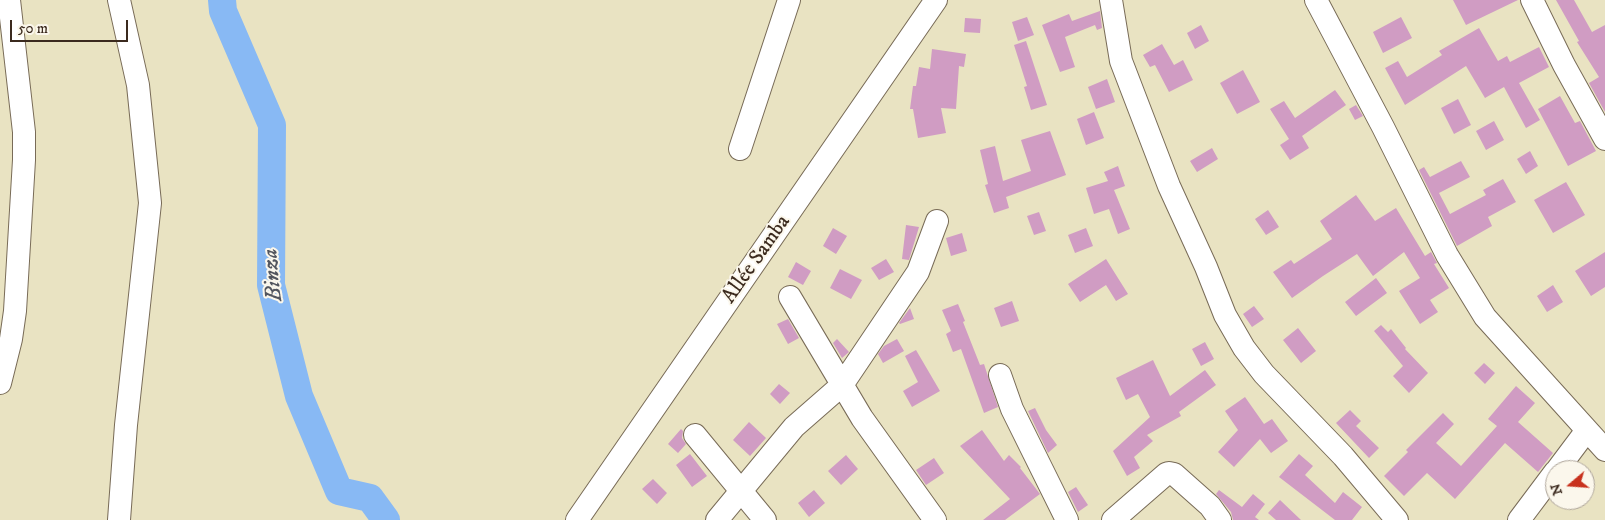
<!DOCTYPE html>
<html>
<head>
<meta charset="utf-8">
<style>
	body { margin:0 }
	#map { position:relative; width:1605px; height:520px; overflow:hidden; background:#e9e3c2; font-family:"IM FELL DW Pica",serif }
	canvas { display:block }
	.north { position:absolute; left:1545px; top:460px; width:50px; height:50px; box-sizing:border-box; background:#fbf7ec; border:1px solid #aea59a; border-radius:50%; rotate:252deg; font-size:14px; font-weight:700; line-height:20px; text-align:center; color:#3b2a1e }
	.north::after { content:''; display:block; margin:auto; width:18px; height:22px; background:#c8321e; clip-path:polygon(50% 0,100% 100%,50% 72%,0 100%) }
	.scale { position:absolute; left:10px; top:20px; width:118px; height:22px; box-sizing:border-box; border:2px solid #3b2a1e; border-top:0; padding-left:6px; font-size:15px; line-height:18px; white-space:nowrap; color:#3b2a1e; -webkit-text-stroke:4px #fbf7ec; paint-order:stroke }
</style>
</head>
<body>
<div id="map">
<canvas width="1605" height="520"></canvas>
<div class="north">N</div>
<div class="scale">50 m</div>
</div>
<script>
const ctx = document.querySelector('canvas').getContext('2d');
ctx.lineJoin = 'round';
function poly(rows) {
  const path = new Path2D();
  for (const r of rows) {
    path.moveTo(r[0], r[1]);
    for (let i = 2; i < r.length; i += 2) path.lineTo(r[i], r[i + 1]);
  }
  return path;
}
function trace(path, color, width, dash) {
  ctx.strokeStyle = color;
  ctx.lineWidth = width;
  ctx.lineCap = dash ? 'butt' : 'round';
  ctx.setLineDash(dash || []);
  ctx.stroke(path);
}
function fillPath(path, color) {
  ctx.fillStyle = color;
  ctx.fill(path, 'evenodd');
}
function drawText(font, color, halo, rows, align = 'center') {
  ctx.font = font + ' "IM FELL DW Pica",serif';
  ctx.lineWidth = 4;
  ctx.setLineDash([]);
  ctx.textBaseline = 'middle';
  ctx.strokeStyle = halo;
  ctx.fillStyle = color;
  for (const [text, x, y, turn = 0] of rows) {
    ctx.save();
    ctx.translate(x, y);
    ctx.rotate((+turn || 0) * Math.PI / 180);
    ctx.textAlign = isNaN(turn) ? turn : align;
    if (halo) ctx.strokeText(text, 0, 0);
    ctx.fillText(text, 0, 0);
    ctx.restore();
  }
}
trace(poly([
	[222,0,223,11,272,125,271,285,299,396,339,491,370,498,386,520]
]), '#88b9f4', 28);
fillPath(poly([
	[1453,0,1518,0,1466,25],
	[1556,0,1574,0,1592,32,1605,25,1605,112,1589,83,1599,77,1577,42,1579,41],
	[1100,11,1102,28,1097,30,1095,25,1065,37,1075,67,1060,72,1042,25,1069,14,1072,21],
	[1027,17,1034,35,1018,41,1012,22],
	[1401,17,1412,38,1383,53,1373,32],
	[965,18,981,19,980,33,964,32],
	[1201,25,1209,41,1195,49,1187,33],
	[1479,28,1498,61,1507,56,1510,62,1539,47,1549,67,1519,83,1540,120,1526,128,1504,87,1485,98,1466,66,1405,105,1385,68,1398,61,1407,77,1442,55,1439,51],
	[1026,41,1047,105,1031,110,1024,87,1027,86,1014,45],
	[1162,44,1174,65,1183,60,1193,80,1169,92,1155,65,1150,67,1143,55],
	[932,49,966,54,964,67,959,66,956,109,941,108,946,133,918,138,913,109,910,109,913,86,916,86,919,67,930,69],
	[1243,70,1260,102,1237,114,1220,83],
	[1107,79,1115,102,1096,109,1088,87],
	[1335,90,1346,105,1302,136,1309,148,1290,160,1280,145,1289,139,1270,109,1284,101,1295,118],
	[1560,96,1575,123,1580,121,1596,151,1568,166,1538,109],
	[1458,99,1471,125,1454,134,1441,108],
	[1356,105,1363,116,1355,120,1349,109],
	[1094,112,1104,138,1086,145,1077,119],
	[1494,121,1504,140,1486,150,1476,131],
	[1050,131,1066,175,1006,197,1009,208,994,213,985,185,988,184,980,150,995,146,1003,181,1031,171,1021,140],
	[1212,148,1218,159,1197,172,1190,161],
	[1530,151,1538,166,1526,174,1517,159],
	[1461,161,1470,177,1439,193,1450,214,1486,195,1483,190,1503,179,1516,202,1488,217,1492,226,1457,246,1419,170,1424,167,1430,177],
	[1118,166,1125,186,1114,190,1130,229,1118,234,1109,209,1094,214,1086,188,1108,181,1104,172],
	[1566,182,1585,215,1553,233,1534,200],
	[1356,195,1375,221,1396,208,1425,256,1431,252,1437,263,1434,264,1449,288,1430,300,1438,312,1420,324,1399,291,1420,278,1404,252,1373,276,1357,254,1323,276,1292,298,1273,272,1291,260,1294,264,1332,239,1320,221],
	[1268,210,1279,227,1266,235,1255,219],
	[1039,212,1046,231,1034,235,1027,216],
	[906,225,919,227,909,260,902,259],
	[833,228,847,236,836,254,823,246],
	[1086,228,1093,246,1075,253,1068,235],
	[962,233,967,251,951,256,946,238],
	[1605,252,1605,287,1591,296,1575,271],
	[886,259,894,272,879,280,871,268],
	[1106,259,1128,294,1116,301,1106,285,1080,302,1068,284],
	[796,262,811,271,803,285,788,277],
	[840,269,862,280,851,299,830,288],
	[1376,278,1387,293,1356,316,1345,302],
	[1553,285,1563,302,1547,312,1537,296],
	[1012,301,1019,321,1001,327,994,308],
	[958,304,965,321,963,322,980,365,984,364,998,407,984,413,961,349,953,352,946,334,951,331,942,310],
	[1254,306,1264,319,1252,327,1243,314],
	[910,308,914,319,900,324,899,323],
	[788,319,799,338,788,344,777,324],
	[1381,325,1388,332,1391,329,1406,348,1405,349,1428,373,1409,393,1393,376,1403,366,1374,331],
	[1298,328,1316,351,1301,363,1283,340],
	[837,339,849,352,842,358,833,343],
	[897,339,904,351,883,363,878,354,884,346],
	[1205,342,1214,359,1201,366,1192,349],
	[916,350,940,391,912,407,903,391,918,382,905,356],
	[1153,360,1170,396,1205,370,1216,385,1179,412,1181,416,1147,435,1153,441,1134,457,1140,468,1127,476,1113,451,1150,417,1138,394,1126,400,1116,378],
	[1484,363,1495,373,1485,384,1474,373],
	[779,384,790,393,780,404,770,394],
	[1516,386,1535,403,1518,422,1553,453,1538,472,1505,443,1455,499,1427,473,1404,496,1384,476,1408,452,1406,450,1443,413,1454,424,1436,443,1461,466,1497,426,1488,419],
	[1245,397,1264,424,1272,419,1288,441,1271,453,1260,439,1234,467,1218,452,1238,430,1225,411],
	[1035,408,1046,430,1057,445,1048,453,1028,411],
	[1350,410,1361,421,1356,426,1379,448,1369,458,1336,423],
	[749,422,766,438,750,456,733,440],
	[681,429,683,431,682,438,686,444,678,453,668,444],
	[982,430,1004,461,1009,455,1021,467,1020,468,1040,494,1005,520,983,520,1010,499,960,446],
	[690,454,707,476,692,487,676,465],
	[1299,454,1313,466,1305,475,1335,503,1343,492,1362,507,1352,520,1335,520,1279,477],
	[846,455,858,469,841,485,828,471],
	[934,458,944,473,926,485,916,470],
	[653,479,667,493,657,504,642,489],
	[1076,487,1088,505,1078,512,1068,492],
	[814,490,825,503,809,517,798,503],
	[1219,490,1242,507,1253,494,1265,504,1255,517,1259,520,1233,520,1231,512,1216,494],
	[1280,500,1301,520,1276,520,1268,513]
]), '#d09cc3');
const minor = poly([
	[1111,0,1121,61,1169,186,1206,267,1225,315,1244,348,1264,374,1343,456,1397,520],
	[1316,0,1383,127,1447,255,1485,317,1605,450],
	[1532,0,1564,65,1605,139],
	[740,149,789,0],
	[790,297,862,418,935,520],
	[1000,375,1012,409,1067,520],
	[0,383,11,339,15,311,24,160,24,132,9,0],
	[695,435,765,520],
	[1557,470,1587,430],
	[119,520,126,425,150,203,138,85,119,0],
	[577,520,936,0],
	[717,520,794,427,842,385,918,272,937,221],
	[1113,520,1166,474,1169,473,1174,474,1210,506,1220,520],
	[1519,520,1555,472]
]);
trace(minor, '#786b57', 24);
trace(minor, '#fff', 22);
drawText('21px', '#3b2a1e', '#fbf7ec', [
	["Allée Samba",757,260,-55]
]);
drawText('italic 22px', '#52555e', '#fbf7ec', [
	["Binza",274,275,-95]
]);
</script>
</body>
</html>
